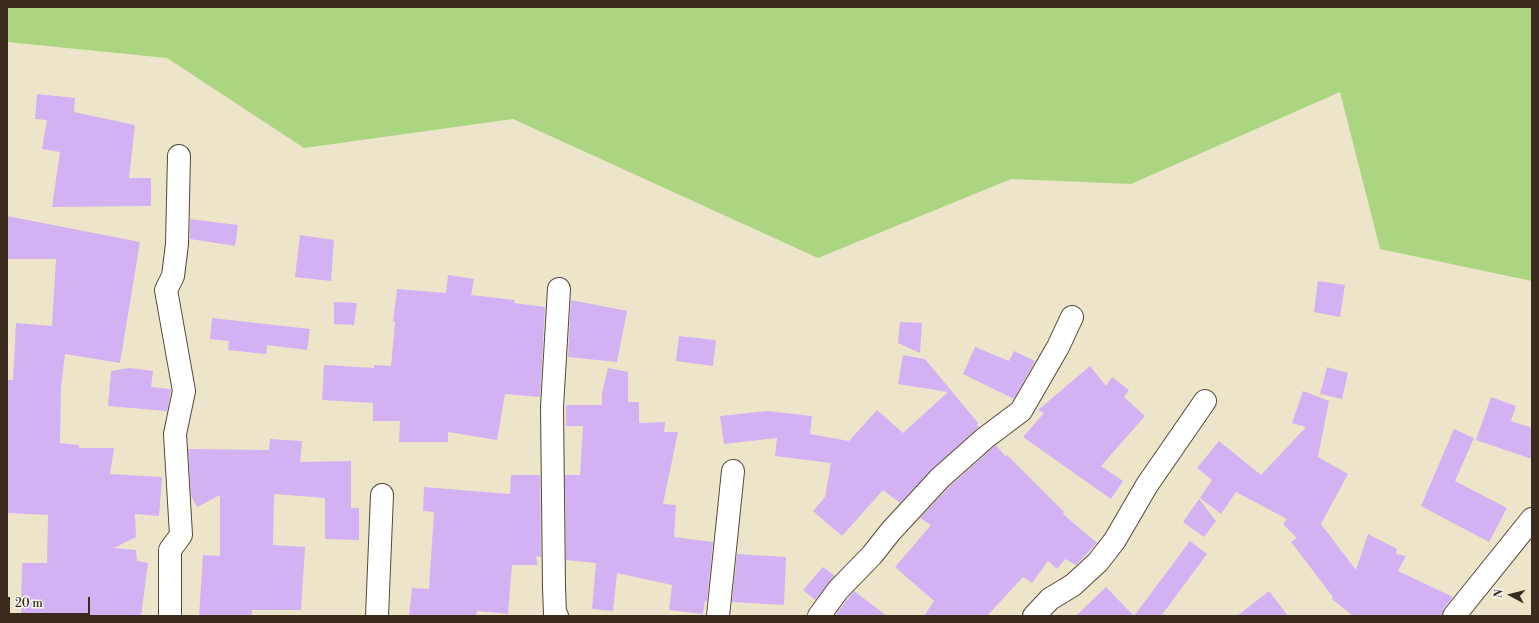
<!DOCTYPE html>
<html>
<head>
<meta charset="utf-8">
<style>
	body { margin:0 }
	#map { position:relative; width:1539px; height:623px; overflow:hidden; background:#ede5ca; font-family:"Libre Bodoni",serif }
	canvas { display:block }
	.frame { position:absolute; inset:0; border:8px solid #3b2a1e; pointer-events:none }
	.north { position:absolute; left:1491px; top:575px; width:40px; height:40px; -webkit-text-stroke:3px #f6f6f2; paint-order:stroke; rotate:277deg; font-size:11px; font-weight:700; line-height:16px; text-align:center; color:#3b2a1e }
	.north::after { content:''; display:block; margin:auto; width:14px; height:18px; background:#3b2a1e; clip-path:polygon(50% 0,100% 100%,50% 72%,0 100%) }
	.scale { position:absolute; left:8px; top:597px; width:82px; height:18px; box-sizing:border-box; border:2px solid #3b2a1e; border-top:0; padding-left:5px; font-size:12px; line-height:14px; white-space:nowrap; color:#3b2a1e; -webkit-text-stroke:3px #f6f6f2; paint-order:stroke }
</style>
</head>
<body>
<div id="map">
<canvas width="1539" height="623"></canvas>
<div class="frame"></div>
<div class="north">N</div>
<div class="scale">20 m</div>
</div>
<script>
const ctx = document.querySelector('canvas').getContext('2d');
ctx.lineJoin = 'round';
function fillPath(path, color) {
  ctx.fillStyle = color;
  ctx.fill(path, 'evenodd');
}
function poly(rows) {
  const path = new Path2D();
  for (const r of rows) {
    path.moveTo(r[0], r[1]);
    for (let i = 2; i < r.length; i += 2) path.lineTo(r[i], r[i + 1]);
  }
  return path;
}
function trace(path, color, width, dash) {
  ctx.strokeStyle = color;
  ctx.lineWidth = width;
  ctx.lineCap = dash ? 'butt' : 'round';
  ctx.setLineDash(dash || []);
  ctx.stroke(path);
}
fillPath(poly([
	[7,7,1532,7,1532,281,1380,249,1340,92,1131,184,1011,179,818,258,513,119,304,148,167,58,7,42]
]), '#acd581');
fillPath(poly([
	[37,94,75,98,74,112,135,125,129,178,151,178,151,206,52,207,60,152,42,149,47,120,35,119],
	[7,216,140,242,120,363,65,354,61,388,60,443,79,445,79,448,114,448,110,474,162,477,159,516,135,514,136,537,114,548,136,550,137,561,148,563,141,616,21,616,22,563,47,563,48,515,7,513,7,380,13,380,16,323,52,326,56,259,7,259],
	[190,219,238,225,235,246,190,239],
	[300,235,334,240,331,281,295,277],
	[448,275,474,279,471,295,515,300,514,303,545,307,540,397,505,394,497,440,448,432,448,442,399,442,400,421,373,421,373,403,322,400,324,365,374,368,374,365,391,366,395,322,393,321,397,289,446,293],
	[1318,281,1345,285,1340,317,1314,312],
	[571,300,627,311,617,362,568,357],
	[334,302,357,303,354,325,334,324],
	[212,318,310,329,307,350,267,345,266,354,228,350,229,341,210,339],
	[900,322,922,323,920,353,898,343],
	[679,336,716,340,713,366,676,361],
	[975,347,1009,361,1014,351,1035,361,1014,399,963,374],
	[903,355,925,359,978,423,977,425,979,427,932,469,900,503,883,490,842,536,813,511,825,497,831,463,775,456,777,438,724,444,720,416,767,411,812,416,810,434,849,441,877,410,903,433,948,392,898,384],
	[1090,366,1106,386,1112,377,1129,390,1124,397,1145,416,1101,466,1123,481,1111,499,1023,437,1044,413,1038,410],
	[1327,367,1348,373,1342,399,1320,394],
	[130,368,153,371,151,387,171,389,167,411,108,406,111,371],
	[608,368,628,372,628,402,639,402,639,423,665,422,664,432,678,432,663,504,676,505,674,537,713,542,707,601,705,601,703,614,669,610,672,585,617,573,613,611,592,609,596,563,566,560,565,475,580,475,583,426,566,426,566,405,602,405,602,393],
	[1303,391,1329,401,1318,457,1348,474,1321,524,1356,570,1368,534,1397,549,1396,554,1406,556,1398,571,1453,597,1444,608,1442,616,1353,616,1332,599,1333,597,1291,542,1297,538,1283,524,1287,519,1236,492,1221,514,1200,498,1212,480,1197,468,1219,441,1261,475,1306,427,1292,423],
	[1491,397,1516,406,1511,421,1532,428,1532,459,1476,440],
	[1454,429,1474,438,1455,481,1507,508,1489,542,1421,506],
	[270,439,302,441,300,462,351,461,351,508,359,508,359,540,325,539,325,498,274,494,273,545,305,547,301,610,252,610,252,616,199,616,203,555,220,556,220,495,197,507,191,496,188,449,269,450],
	[996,445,1006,457,1007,455,1064,512,1063,514,1097,543,1076,565,1065,559,1057,569,1048,561,1032,583,1023,577,987,616,924,616,934,601,895,567,931,525,920,518,949,487],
	[511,475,540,475,541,557,536,556,538,565,512,565,508,614,477,611,476,616,409,616,412,588,429,589,434,512,423,511,424,487,510,494],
	[1199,499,1216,521,1204,537,1183,522],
	[1190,541,1207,554,1161,616,1076,616,1106,587,1134,616],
	[737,554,786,557,784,605,732,602],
	[823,567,835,576,815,600,803,590],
	[854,591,887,616,835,616],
	[1269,591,1288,616,1237,616]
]), '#d2b2f3');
const minor = poly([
	[170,616,170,550,181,535,175,434,184,391,166,290,173,276,177,244,179,156],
	[377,616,382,495],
	[557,616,555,614,554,587,552,407,559,289],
	[718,616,733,471],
	[819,616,838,590,872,555,891,531,940,478,985,438,1021,411,1058,347,1072,317],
	[1034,616,1050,599,1073,585,1098,562,1115,540,1147,485,1205,401],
	[1454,616,1532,519]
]);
trace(minor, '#564638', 24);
trace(minor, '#fff', 22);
</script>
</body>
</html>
